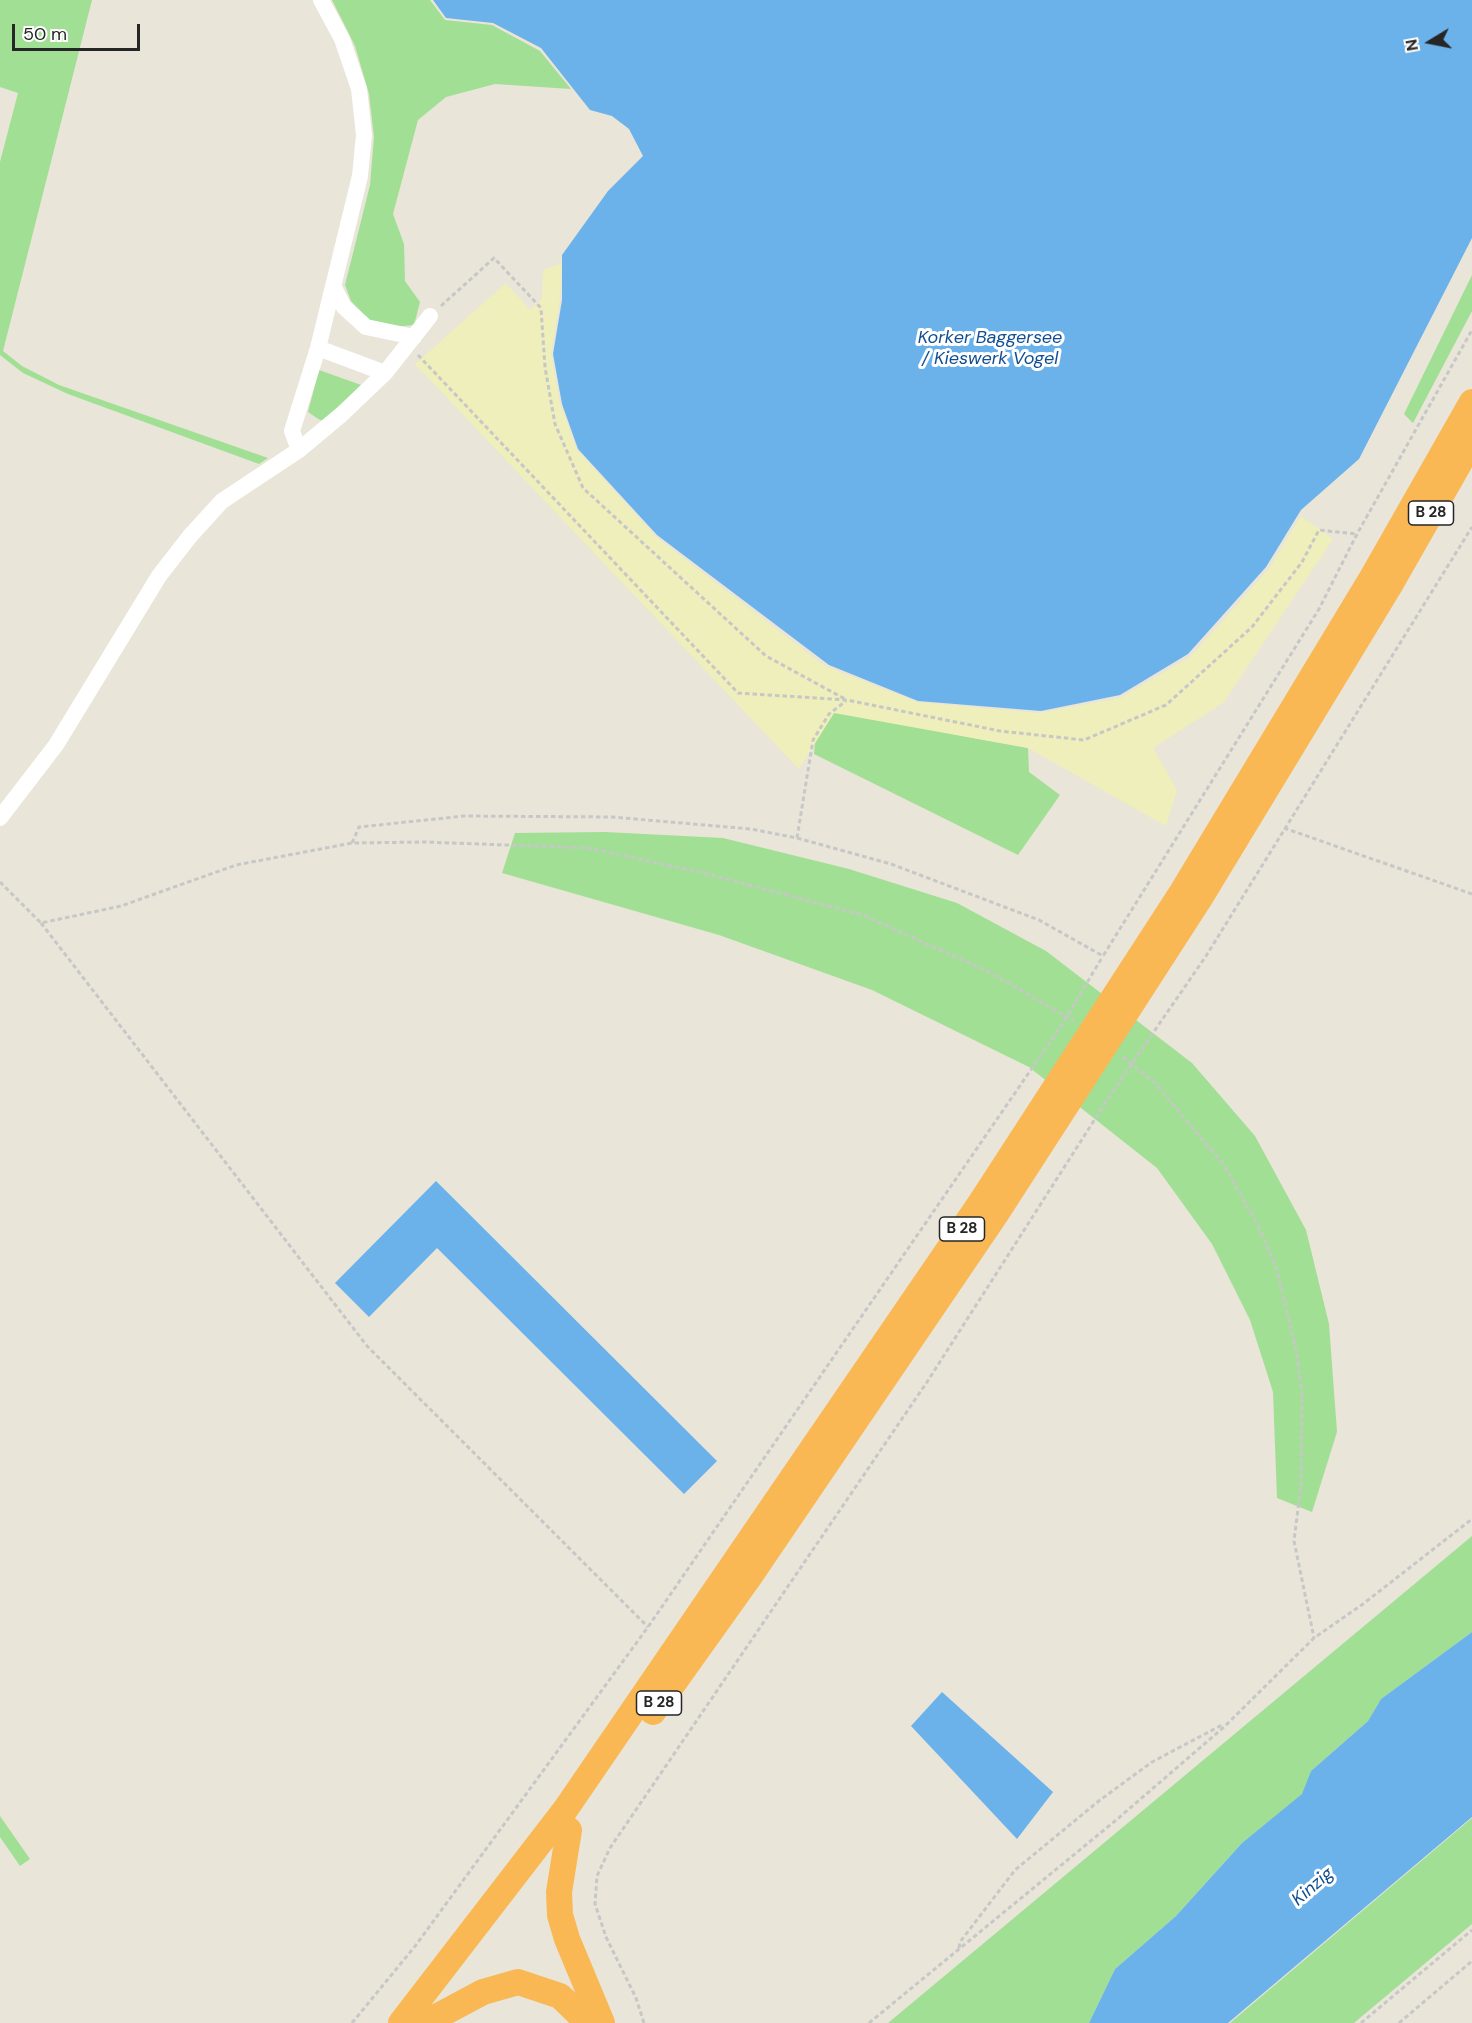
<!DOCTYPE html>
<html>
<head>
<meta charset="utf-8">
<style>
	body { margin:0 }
	#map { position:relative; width:1472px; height:2023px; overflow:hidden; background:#e9e5d8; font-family:"DM Sans",sans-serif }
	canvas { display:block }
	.north { position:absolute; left:1400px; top:12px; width:60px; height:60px; -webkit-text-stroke:4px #fff; paint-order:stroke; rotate:260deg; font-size:16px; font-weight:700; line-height:24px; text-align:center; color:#262626 }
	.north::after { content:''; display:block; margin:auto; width:21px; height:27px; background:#262626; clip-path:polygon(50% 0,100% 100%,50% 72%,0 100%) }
	.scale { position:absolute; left:12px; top:24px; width:128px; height:27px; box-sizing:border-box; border:3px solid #262626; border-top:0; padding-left:8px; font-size:18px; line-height:21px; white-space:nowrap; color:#262626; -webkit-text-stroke:4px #fff; paint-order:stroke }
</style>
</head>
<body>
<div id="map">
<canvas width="1472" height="2023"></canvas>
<div class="north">N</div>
<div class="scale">50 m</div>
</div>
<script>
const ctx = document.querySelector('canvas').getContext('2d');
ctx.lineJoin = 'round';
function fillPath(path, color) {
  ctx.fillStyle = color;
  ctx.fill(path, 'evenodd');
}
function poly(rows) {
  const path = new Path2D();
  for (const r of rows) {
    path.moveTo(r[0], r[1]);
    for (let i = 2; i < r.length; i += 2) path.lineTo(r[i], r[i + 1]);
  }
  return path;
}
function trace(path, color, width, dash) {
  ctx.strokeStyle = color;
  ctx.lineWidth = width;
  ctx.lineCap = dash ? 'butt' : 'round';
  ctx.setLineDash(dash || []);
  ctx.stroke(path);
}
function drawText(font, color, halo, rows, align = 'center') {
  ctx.font = font + ' "DM Sans",sans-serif';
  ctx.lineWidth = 6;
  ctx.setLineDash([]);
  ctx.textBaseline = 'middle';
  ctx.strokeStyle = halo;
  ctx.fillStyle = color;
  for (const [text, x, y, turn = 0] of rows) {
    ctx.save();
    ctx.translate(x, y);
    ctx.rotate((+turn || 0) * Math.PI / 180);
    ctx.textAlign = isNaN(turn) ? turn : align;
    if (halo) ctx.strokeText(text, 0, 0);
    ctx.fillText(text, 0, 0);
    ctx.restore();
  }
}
fillPath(poly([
	[0,0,92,0,3,351,22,366,59,385,268,458,259,464,68,394,23,373,0,355,0,162,18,93,0,87],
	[332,0,430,0,445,20,492,25,540,51,571,89,495,84,446,97,418,120,393,214,404,244,405,281,420,302,414,325,392,327,371,322,351,301,345,285,370,185,374,137,369,94,355,46],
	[1472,275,1472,311,1413,423,1404,414],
	[319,370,364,386,326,421,320,420,308,412],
	[834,712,1028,748,1029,772,1060,795,1018,855,814,754,815,742],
	[605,832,723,838,849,869,957,903,1046,951,1192,1063,1255,1136,1306,1230,1329,1324,1337,1432,1312,1512,1277,1498,1273,1392,1250,1320,1212,1244,1157,1168,1029,1067,872,990,719,935,502,873,515,833],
	[1472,1536,1472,1632,1381,1699,1368,1721,1311,1771,1303,1794,1242,1843,1176,1916,1115,1969,1089,2023,888,2023],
	[0,1816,30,1859,20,1866,0,1837],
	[1472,1818,1472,1924,1354,2023,1230,2023]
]), '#a1df95');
fillPath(poly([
	[562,263,560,299,551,354,560,404,577,450,656,537,825,666,917,702,1039,713,1120,698,1190,657,1268,570,1301,516,1333,539,1223,703,1153,748,1177,790,1166,826,1028,748,834,713,799,769,415,364,506,283,530,310,542,299,543,270]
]), '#eeefba');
fillPath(poly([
	[433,0,1472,0,1472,238,1359,459,1301,510,1266,567,1188,654,1120,695,1041,711,918,701,829,665,657,535,578,449,562,404,553,354,562,300,562,255,608,191,643,156,629,129,612,116,590,110,541,48,493,23,446,18],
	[436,1181,717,1461,684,1494,437,1248,369,1317,335,1283],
	[1472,1632,1472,1817,1228,2023,1089,2023,1115,1969,1176,1916,1242,1843,1302,1794,1311,1771,1368,1721,1381,1699],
	[942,1692,1053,1792,1017,1839,911,1726]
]), '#6cb2ea');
trace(poly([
	[441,306,494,258,541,308,545,367,555,424,583,488,766,656,845,699],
	[418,355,738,693,847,700,1000,731,1084,740,1166,705,1252,627,1302,562,1319,530,1357,534],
	[1284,828,1472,894],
	[797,838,813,740,829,714,846,701],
	[352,843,359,827,464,816,612,817,751,829,797,838,891,864,1039,920,1103,956,1319,609,1357,534,1472,330],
	[0,882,41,923,121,906,236,865,352,843,424,842,589,848,704,873,863,915,989,972,1074,1021],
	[41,923,367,1346,648,1627],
	[1123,1057,1155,1083,1223,1164,1258,1225,1277,1270,1297,1355,1302,1393,1301,1485,1294,1541,1314,1638],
	[959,1948,960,1942,1015,1870,1100,1800,1152,1762,1220,1726,1224,1727],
	[352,2023,416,1945,648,1627,1061,1026,1103,956],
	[644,2023,636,1998,606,1937,595,1904,597,1876,610,1848,927,1382,1111,1094,1206,956,1472,527],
	[869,2023,1115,1821,1224,1727,1314,1638,1363,1604,1472,1519],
	[1361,2023,1472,1930],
	[1399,2023,1472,1961]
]), '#c7c7c7', 3, [4.5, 3]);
trace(poly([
	[333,286,344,307,366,327,414,337],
	[318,348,385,373],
	[299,450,292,431,318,348,360,176,364,135,359,89,342,39,321,0],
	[0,818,56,745,159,576,190,536,222,501,299,450,342,414,385,373,430,316]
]), '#fff', 16);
trace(poly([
	[653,1712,750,1576,996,1214,1200,898,1390,585,1472,441],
	[569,1830,559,1892,560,1915,567,1939,602,2023],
	[401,2023,565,1810,981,1202,1182,892,1373,576,1472,402],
	[425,2023,483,1992,518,1982,560,1996,588,2023]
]), '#f9b853', 26);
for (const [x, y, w] of [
	[1431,513,45],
	[962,1229,45],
	[659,1703,45]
]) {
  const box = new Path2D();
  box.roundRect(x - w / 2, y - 12, w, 24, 4.5);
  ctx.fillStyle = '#fff';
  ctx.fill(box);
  trace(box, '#262626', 1.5);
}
drawText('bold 15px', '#262626', null, [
	["B 28",1431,513],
	["B 28",962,1229],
	["B 28",659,1703]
]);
drawText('italic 18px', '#104e91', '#fff', [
	["Korker Baggersee",990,338],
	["/ Kieswerk Vogel",990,359],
	["Kinzig",1313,1887,-41]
]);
</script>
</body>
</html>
